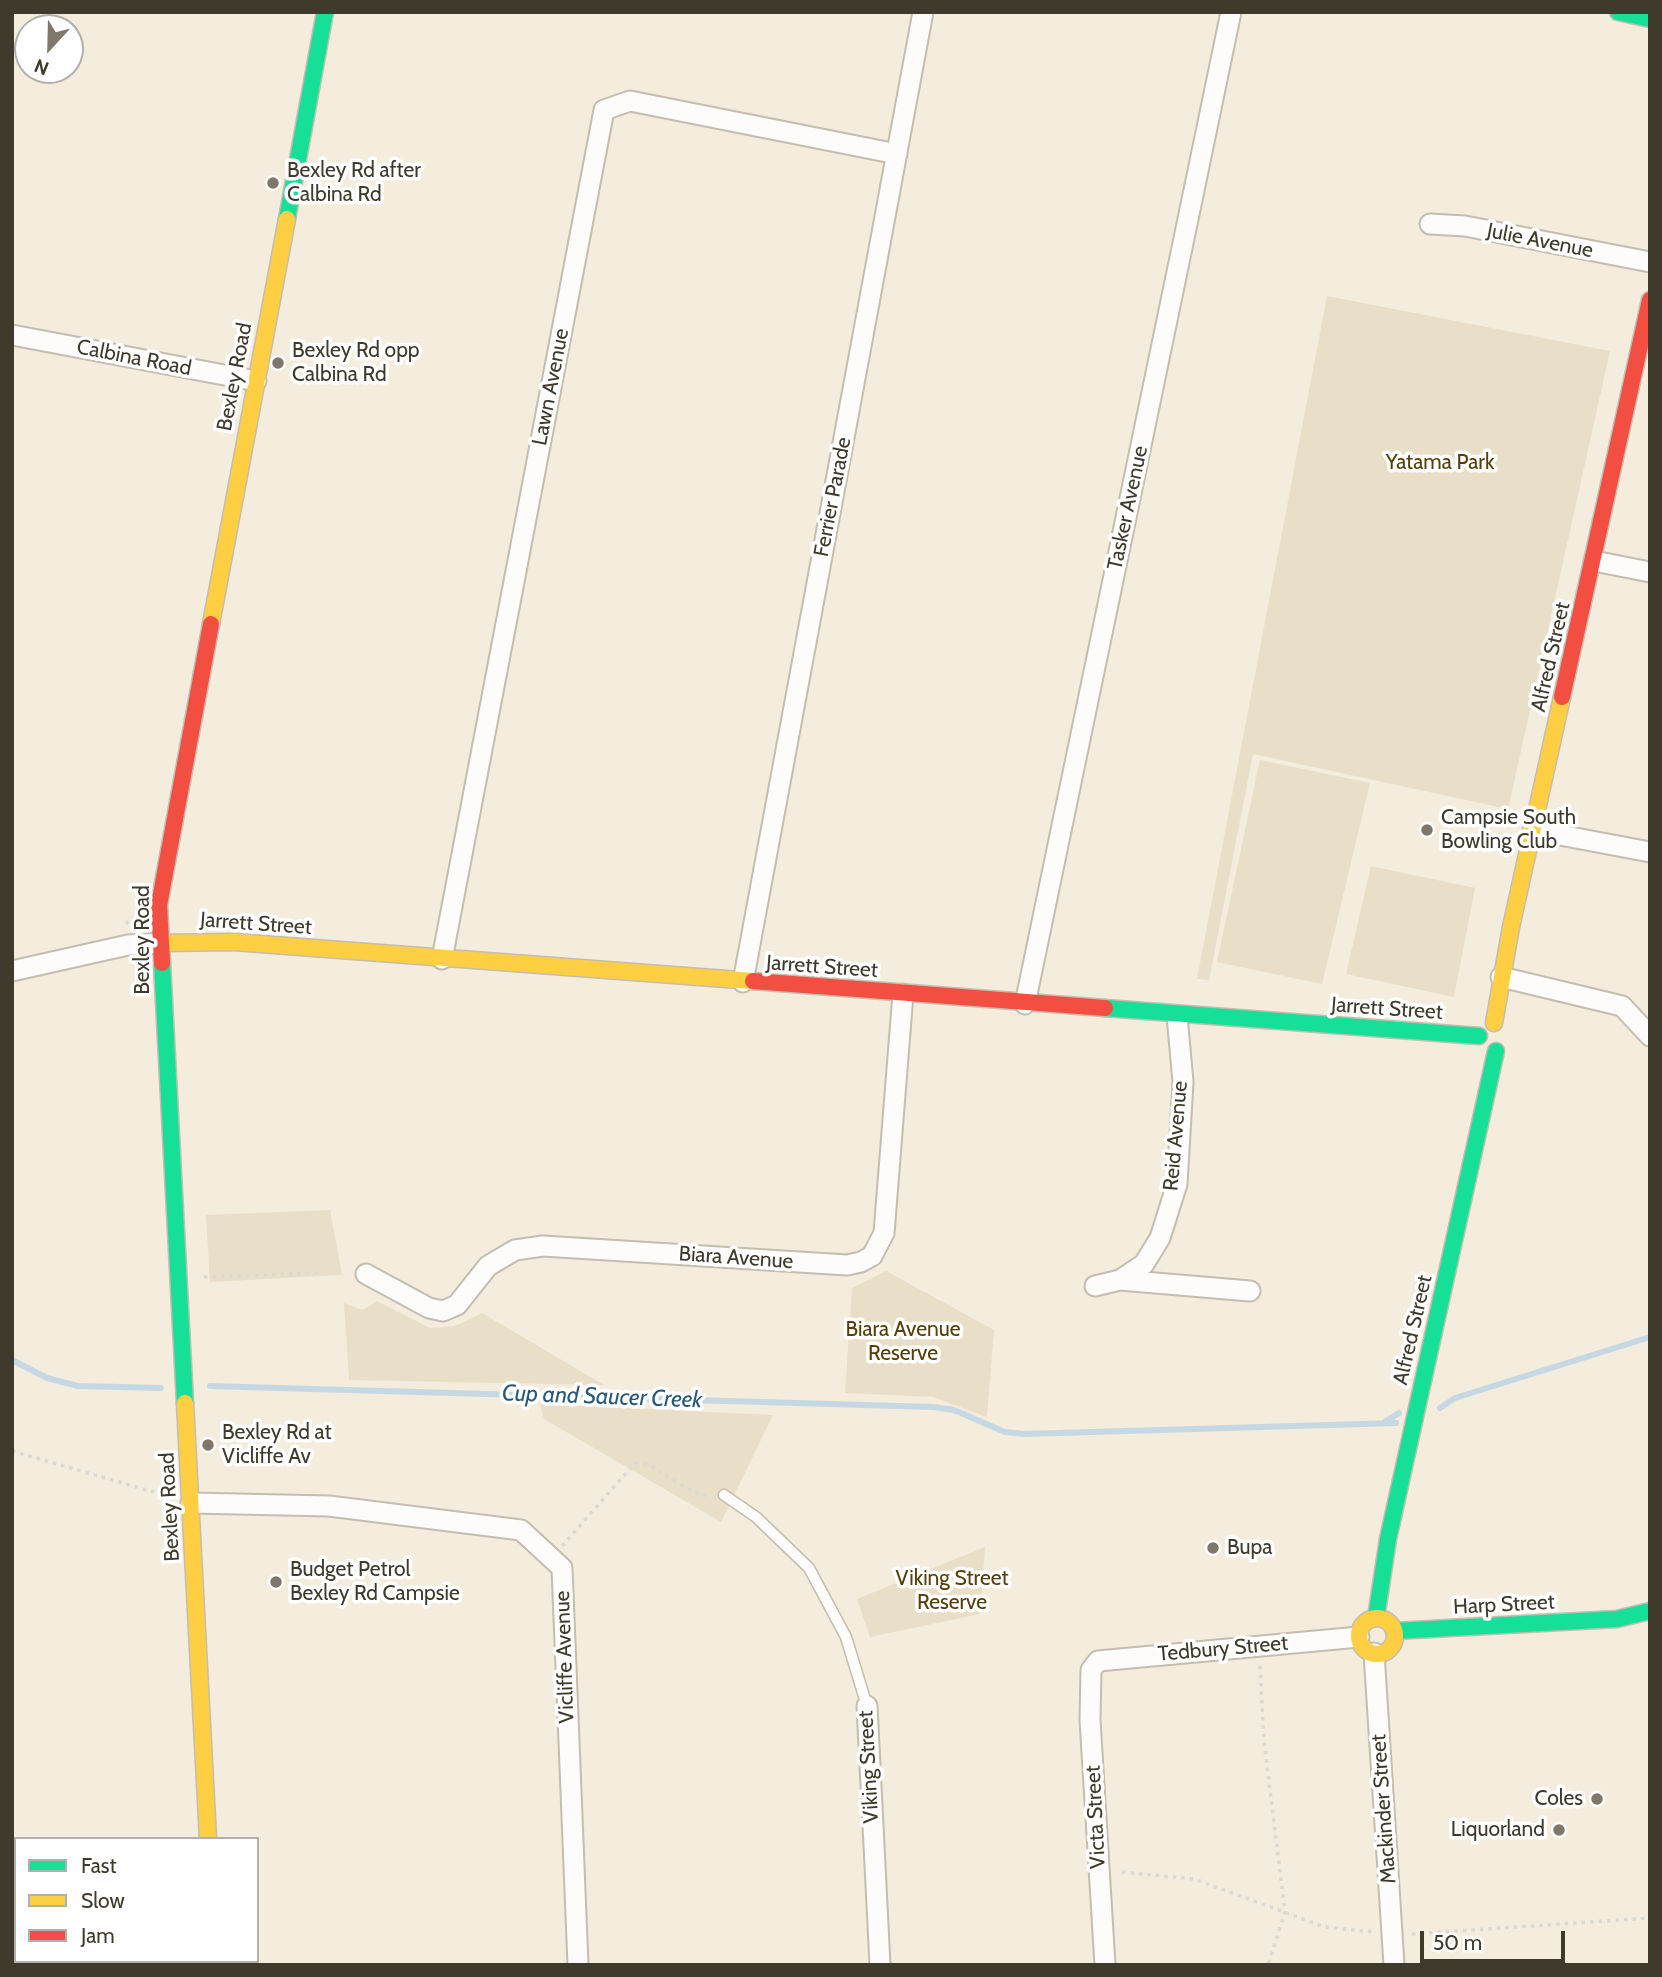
<!DOCTYPE html>
<html>
<head>
<meta charset="utf-8">
<style>
	body { margin:0 }
	#map { position:relative; width:1662px; height:1977px; overflow:hidden; background:#f4ecdd; font-family:Cabin,sans-serif }
	canvas { display:block }
	.frame { position:absolute; inset:0; border:14px solid #403a2c; pointer-events:none }
	.legend { position:absolute; left:14px; top:1837px; width:245px; height:126px; box-sizing:border-box; background:#fefefe; border:2px solid #b2b0aa; margin:0; padding:9px 12px; list-style:none; font-size:21px; color:#403a2c }
	.legend li { display:flex; align-items:center; gap:14px; height:35px }
	.legend b { width:35px; border:2px solid #b2b0aa }
	.north { position:absolute; left:14px; top:14px; width:70px; height:70px; box-sizing:border-box; background:#fefefe; border:2px solid #b2b0aa; border-radius:50%; rotate:202deg; font-size:19px; font-weight:700; line-height:28px; text-align:center; color:#403a2c }
	.north::after { content:''; display:block; margin:auto; width:24px; height:32px; background:#7f786a; clip-path:polygon(50% 0,100% 100%,50% 72%,0 100%) }
	.scale { position:absolute; left:1420px; top:1931px; width:145px; height:32px; box-sizing:border-box; border:4px solid #403a2c; border-top:0; padding-left:9px; font-size:21px; line-height:24px; white-space:nowrap; color:#403a2c; -webkit-text-stroke:5px #fefefe; paint-order:stroke }
</style>
</head>
<body>
<div id="map">
<canvas width="1662" height="1977"></canvas>
<div class="frame"></div>
<ul class="legend">
<li><b style="height:9px;background:#16e098"></b>Fast</li>
<li><b style="height:9px;background:#ffcf43"></b>Slow</li>
<li><b style="height:9px;background:#f24e42"></b>Jam</li>
</ul>
<div class="north">N</div>
<div class="scale">50 m</div>
</div>
<script>
const ctx = document.querySelector('canvas').getContext('2d');
ctx.lineJoin = 'round';
function fillPath(path, color) {
  ctx.fillStyle = color;
  ctx.fill(path, 'evenodd');
}
function poly(rows) {
  const path = new Path2D();
  for (const r of rows) {
    if (r.length === 3) {
      path.moveTo(r[0] + r[2], r[1]);
      path.arc(r[0], r[1], r[2], 0, 2 * Math.PI);
      continue;
    }
    path.moveTo(r[0], r[1]);
    for (let i = 2; i < r.length; i += 2) path.lineTo(r[i], r[i + 1]);
  }
  return path;
}
function trace(path, color, width, dash) {
  ctx.strokeStyle = color;
  ctx.lineWidth = width;
  ctx.lineCap = dash ? 'butt' : 'round';
  ctx.setLineDash(dash || []);
  ctx.stroke(path);
}
function drawText(font, color, halo, rows, align = 'center') {
  ctx.font = font + ' Cabin,sans-serif';
  ctx.lineWidth = 7;
  ctx.setLineDash([]);
  ctx.textBaseline = 'middle';
  ctx.strokeStyle = halo;
  ctx.fillStyle = color;
  for (const [text, x, y, turn = 0] of rows) {
    ctx.save();
    ctx.translate(x, y);
    ctx.rotate((+turn || 0) * Math.PI / 180);
    ctx.textAlign = isNaN(turn) ? turn : align;
    if (halo) ctx.strokeText(text, 0, 0);
    ctx.fillText(text, 0, 0);
    ctx.restore();
  }
}
fillPath(poly([
	[1327,296,1610,351,1508,809,1253,754,1209,980,1197,979],
	[1260,760,1370,783,1322,984,1217,962],
	[1371,866,1475,888,1454,997,1346,974],
	[330,1210,342,1275,210,1282,206,1215],
	[886,1271,994,1330,987,1417,933,1397,845,1393,852,1288],
	[377,1301,430,1328,455,1326,482,1313,604,1385,349,1380,344,1303,363,1310],
	[540,1404,773,1415,721,1522,544,1419],
	[985,1547,980,1614,870,1637,857,1599]
]), '#e9dec7');
trace(poly([
	[12,1360,47,1378,78,1386,161,1388],
	[210,1386,934,1407,954,1410,1005,1432,1024,1434,1396,1423],
	[1440,1408,1455,1398,1650,1337],
	[1383,1423,1399,1413]
]), '#c6d8e3', 6);
const lane = poly([
	[724,1495,756,1517,809,1568,846,1637,867,1706]
]);
const street = poly([
	[1430,224,1465,226,1650,262],
	[12,335,256,381],
	[1594,561,1650,572],
	[1533,830,1650,852],
	[442,959,604,110,630,101,897,154],
	[12,971,128,945,160,943],
	[1501,977,1622,1006,1650,1036],
	[743,982,923,12],
	[1025,1004,1231,12],
	[366,1274,429,1308,443,1311,457,1305,488,1266,515,1250,543,1246,847,1265,861,1262,872,1256,884,1233,903,994],
	[1120,1280,1250,1291],
	[1095,1286,1120,1280,1144,1264,1160,1238,1177,1184,1183,1082,1177,1016],
	[191,1503,329,1506,521,1530,562,1568,578,1965],
	[1374,1653,1394,1965],
	[867,1706,880,1965],
	[12,1917,16,1917],
	[1105,1965,1090,1720,1091,1670,1098,1661,1359,1637]
]);
const fast = poly([
	[1618,12,1650,19],
	[287,219,325,12],
	[162,963,185,1403],
	[1105,1008,1479,1036],
	[1376,1618,1388,1539,1496,1051],
	[1394,1631,1617,1619,1650,1611],
	[213,1961,213,1965]
]);
const slow = poly([
	[211,624,287,219],
	[160,943,234,942,753,981],
	[1494,1023,1511,927,1562,697],
	[185,1403,208,1839],
	[1377,1636,18]
]);
const jam = poly([
	[1562,697,1650,300],
	[162,963,159,905,211,624],
	[753,981,1105,1008]
]);
trace(lane, '#c4bdb0', 13);
trace(street, '#c4bdb0', 23);
trace(fast, '#c4bdb0', 19);
trace(slow, '#c4bdb0', 19);
trace(jam, '#c4bdb0', 19);
trace(poly([
	[126,924,132,917],
	[204,1277,321,1273],
	[12,1451,164,1495],
	[562,1546,635,1463,647,1464,699,1495,711,1495],
	[1260,1666,1264,1741,1285,1912,1268,1965],
	[1122,1872,1194,1879,1325,1927,1373,1932],
	[1412,1934,1650,1918]
]), '#dcd9d4', 3.5, [3.5, 5]);
trace(lane, '#fdfcfa', 10);
trace(street, '#fdfcfa', 19);
trace(fast, '#16e098', 16);
trace(slow, '#ffcf43', 16);
trace(jam, '#f24e42', 16);
for (const [x, y, r, color] of [
	[273,183,7,"#7f786a"],
	[278,363,7,"#7f786a"],
	[1427,830,7,"#7f786a"],
	[208,1445,7,"#7f786a"],
	[1213,1548,7,"#7f786a"],
	[276,1582,7,"#7f786a"],
	[1597,1799,7,"#7f786a"],
	[1559,1830,7,"#7f786a"]
]) {
  const dot = new Path2D();
  dot.arc(x, y, r, 0, 2 * Math.PI);
  ctx.fillStyle = color;
  ctx.fill(dot);
  trace(dot, '#fefefe', 2.5);
}
drawText('21px', '#403a2c', '#fefefe', [
	["Bexley Rd after",287,171],
	["Calbina Rd",287,195],
	["Bexley Rd opp",292,351],
	["Calbina Rd",292,375],
	["Campsie South",1441,818],
	["Bowling Club",1441,842],
	["Bexley Rd at",222,1433],
	["Vicliffe Av",222,1457],
	["Bupa",1227,1548],
	["Budget Petrol",290,1570],
	["Bexley Rd Campsie",290,1594],
	["Coles",1583,1799,"right"],
	["Liquorland",1545,1830,"right"]
], 'left');
drawText('21px', '#403a2c', '#fefefe', [
	["Julie Avenue",1540,241,11],
	["Calbina Road",134,358,11],
	["Bexley Road",235,377,-79],
	["Lawn Avenue",551,387,-79],
	["Ferrier Parade",833,497,-79],
	["Tasker Avenue",1128,508,-78],
	["Alfred Street",1551,657,-77],
	["Jarrett Street",256,924,4],
	["Bexley Road",143,940,-90],
	["Jarrett Street",822,967,4],
	["Jarrett Street",1387,1009,4],
	["Reid Avenue",1176,1136,-85],
	["Biara Avenue",736,1258,4],
	["Alfred Street",1413,1330,-77],
	["Bexley Road",170,1507,-93],
	["Harp Street",1504,1605,-3],
	["Tedbury Street",1223,1649,-5],
	["Vicliffe Avenue",565,1657,-92],
	["Viking Street",869,1767,-93],
	["Mackinder Street",1384,1809,-94],
	["Victa Street",1096,1817,-93]
]);
drawText('21px', '#544008', '#fefefe', [
	["Yatama Park",1440,463],
	["Biara Avenue",903,1330],
	["Reserve",903,1354],
	["Viking Street",952,1579],
	["Reserve",952,1603]
]);
drawText('italic 23px', '#295979', '#fefefe', [
	["Cup and Saucer Creek",602,1397,2]
]);
</script>
</body>
</html>
